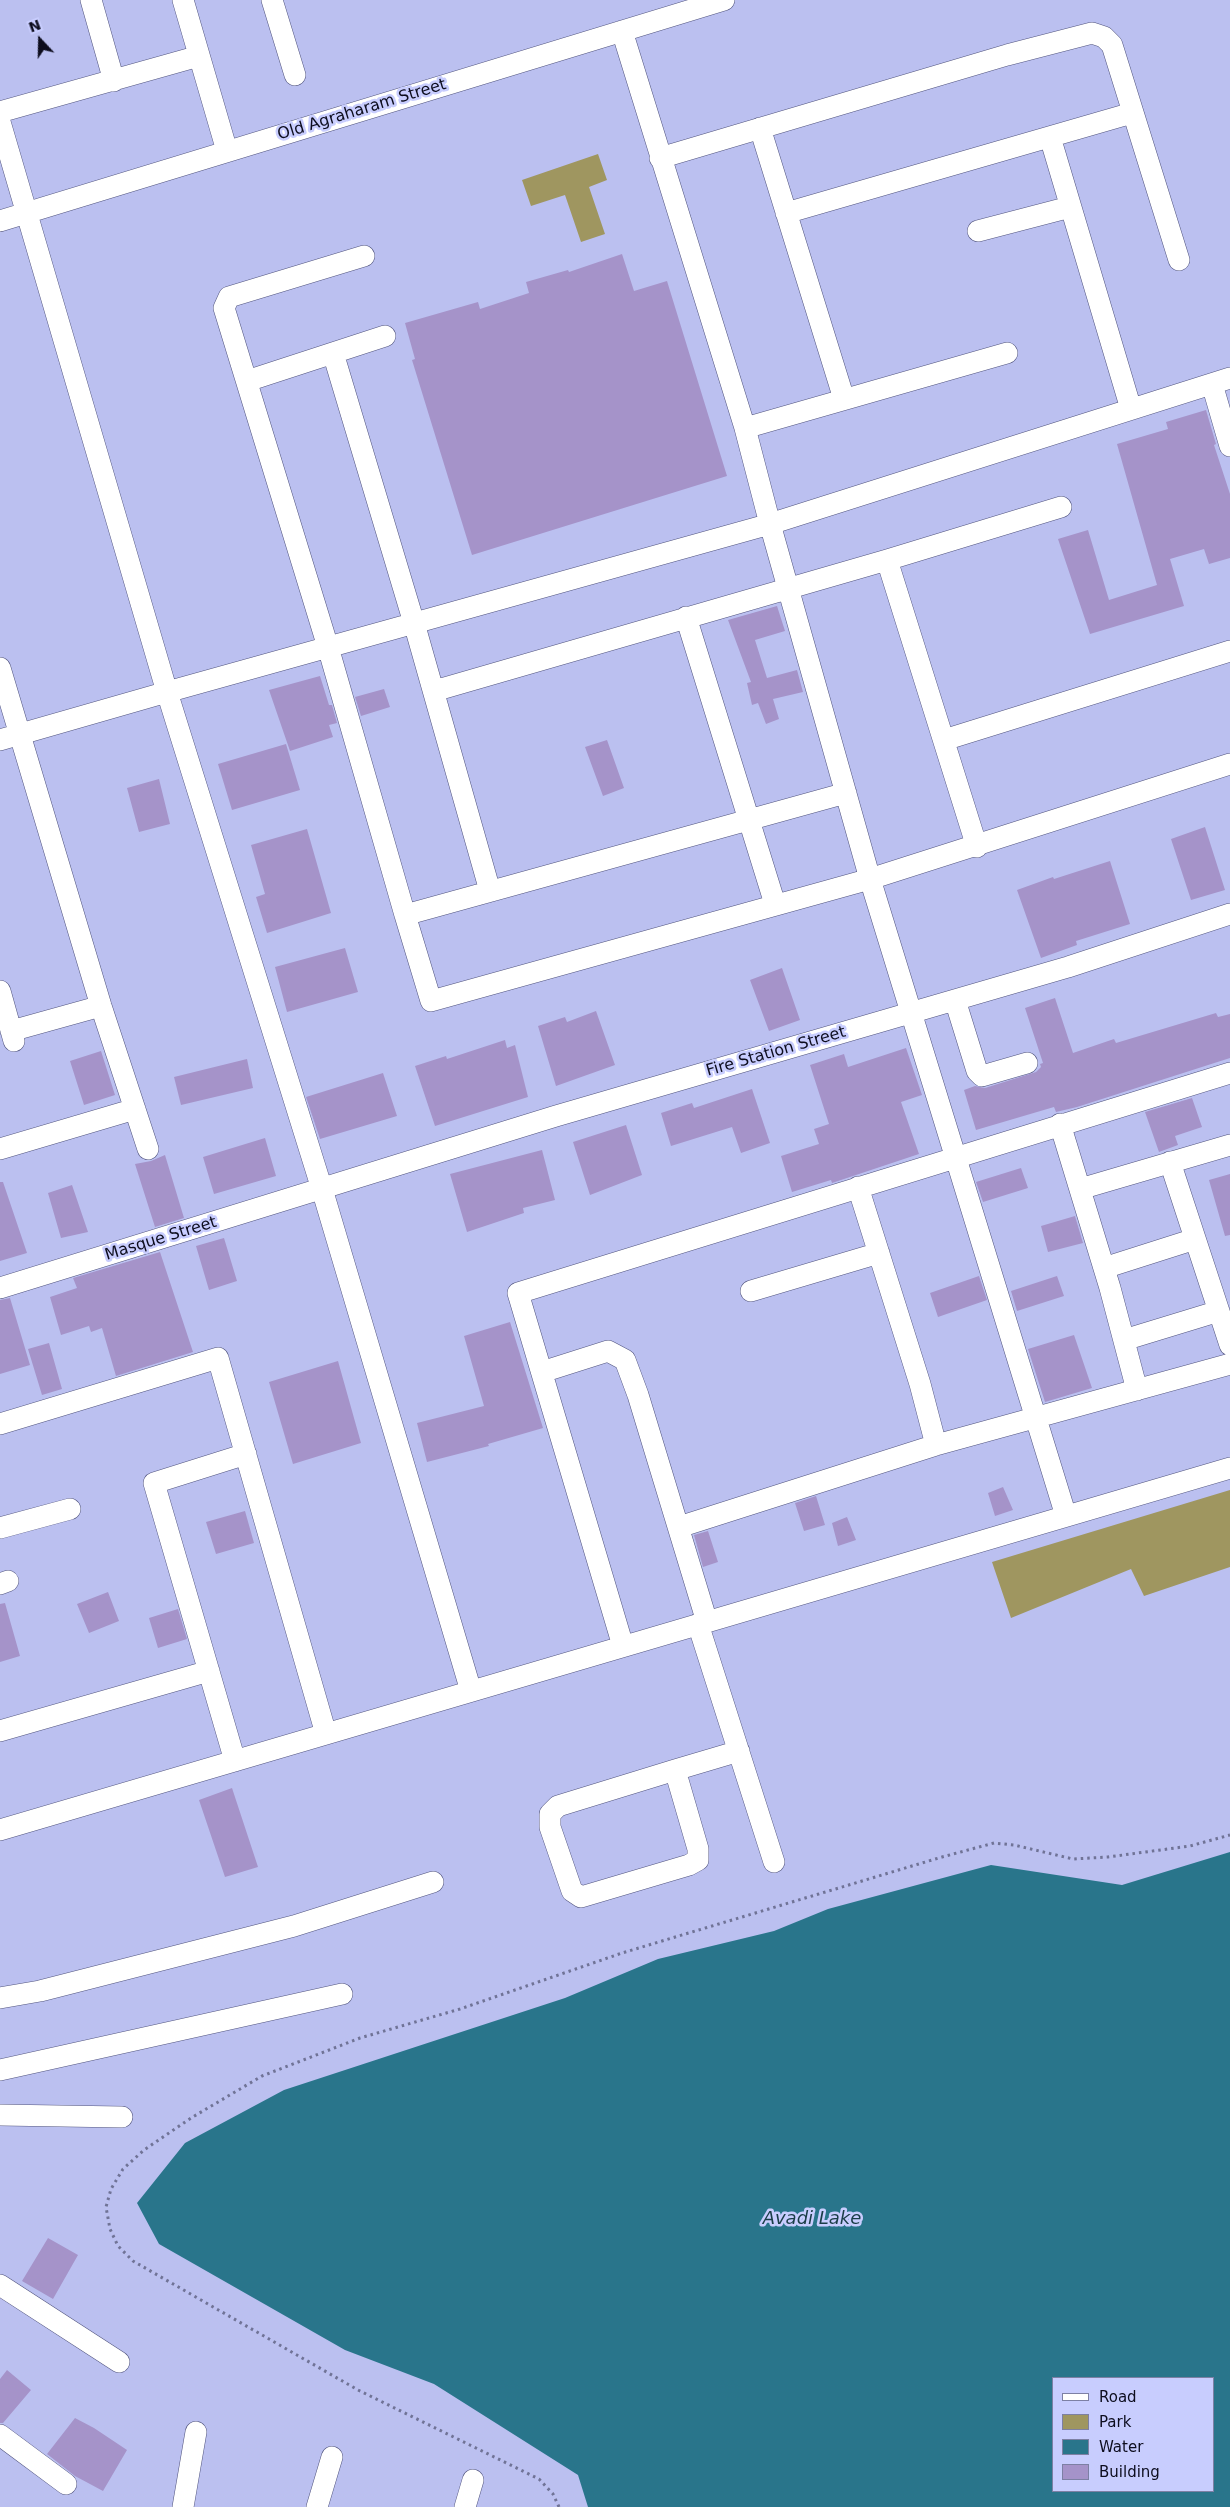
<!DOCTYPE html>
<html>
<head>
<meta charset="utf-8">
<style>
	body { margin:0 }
	#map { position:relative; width:1230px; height:2507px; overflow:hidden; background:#bbc0f0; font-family:"DejaVu Sans",sans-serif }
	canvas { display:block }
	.legend { position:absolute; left:1052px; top:2377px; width:162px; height:115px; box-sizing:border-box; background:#c8cdfe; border:1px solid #7d80a4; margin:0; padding:6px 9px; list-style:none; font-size:15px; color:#0d0d1e }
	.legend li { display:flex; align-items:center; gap:10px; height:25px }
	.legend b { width:25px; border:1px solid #7d80a4 }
	.north { position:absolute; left:15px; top:15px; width:50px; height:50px; -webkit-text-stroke:4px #c8cdfe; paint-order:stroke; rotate:339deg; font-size:14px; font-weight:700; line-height:20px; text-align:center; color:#0d0d1e }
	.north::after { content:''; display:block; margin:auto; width:18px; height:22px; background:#0d0d1e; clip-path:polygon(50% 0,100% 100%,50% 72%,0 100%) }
</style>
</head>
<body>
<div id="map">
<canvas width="1230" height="2507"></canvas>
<ul class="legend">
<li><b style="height:6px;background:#fff"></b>Road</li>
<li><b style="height:14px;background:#9f9660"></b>Park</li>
<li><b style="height:14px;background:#29758b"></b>Water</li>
<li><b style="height:14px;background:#a593c9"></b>Building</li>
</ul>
<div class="north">N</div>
</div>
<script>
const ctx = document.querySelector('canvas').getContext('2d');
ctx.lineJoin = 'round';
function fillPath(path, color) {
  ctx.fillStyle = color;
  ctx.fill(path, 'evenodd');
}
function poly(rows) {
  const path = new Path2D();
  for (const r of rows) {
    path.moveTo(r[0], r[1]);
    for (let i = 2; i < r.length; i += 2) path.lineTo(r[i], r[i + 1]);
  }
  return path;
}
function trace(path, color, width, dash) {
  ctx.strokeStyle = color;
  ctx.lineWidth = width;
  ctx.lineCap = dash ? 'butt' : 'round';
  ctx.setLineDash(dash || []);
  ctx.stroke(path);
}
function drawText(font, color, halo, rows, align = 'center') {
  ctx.font = font + ' "DejaVu Sans",sans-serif';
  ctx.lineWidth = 5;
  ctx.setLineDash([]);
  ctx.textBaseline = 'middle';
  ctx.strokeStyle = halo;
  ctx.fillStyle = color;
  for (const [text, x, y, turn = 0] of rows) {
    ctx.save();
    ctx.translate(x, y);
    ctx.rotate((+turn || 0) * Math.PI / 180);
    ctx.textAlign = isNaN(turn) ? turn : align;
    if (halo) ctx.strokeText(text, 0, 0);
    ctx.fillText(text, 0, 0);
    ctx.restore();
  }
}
fillPath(poly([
	[598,154,607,180,589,187,605,234,581,242,565,195,531,206,522,180],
	[1230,1490,1230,1567,1144,1596,1131,1569,1011,1618,992,1562]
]), '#9f9660');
fillPath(poly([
	[1230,1852,1230,2507,588,2507,578,2475,434,2384,345,2350,159,2244,137,2203,185,2143,284,2090,565,1998,658,1959,774,1931,828,1909,991,1865,1122,1885],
	[1054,2378,1214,2378,1214,2491,1054,2491]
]), '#29758b');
fillPath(poly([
	[622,254,634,291,667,281,727,476,472,555,412,360,415,359,405,323,478,302,480,309,529,293,526,282,568,270,569,272],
	[1206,410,1216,444,1214,445,1230,494,1230,558,1209,564,1204,549,1170,559,1184,606,1090,634,1058,539,1088,530,1109,600,1157,585,1117,444,1168,429,1166,422],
	[777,606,785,631,755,640,767,678,797,670,803,692,773,699,779,719,766,724,758,703,752,705,747,683,751,682,728,620],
	[320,676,329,705,332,705,337,723,329,725,333,737,290,751,269,690],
	[384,689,390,707,361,716,355,697],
	[607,740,624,788,603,796,585,747],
	[286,744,300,790,232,810,218,764],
	[159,779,170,824,139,832,127,788],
	[1205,827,1225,890,1191,900,1171,839],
	[307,829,331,913,267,933,256,897,265,894,251,845],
	[1110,861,1130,924,1076,941,1077,945,1041,958,1017,890,1053,877,1054,879],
	[345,948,358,992,287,1012,275,967],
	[782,968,800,1020,769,1031,750,980],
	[1055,998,1073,1053,1114,1039,1116,1043,1216,1013,1218,1017,1230,1014,1230,1058,1077,1107,1056,1112,1054,1107,976,1130,964,1090,975,1086,985,1088,1036,1072,1041,1067,1040,1064,1043,1063,1025,1008],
	[596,1011,615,1065,556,1086,538,1026,565,1017,567,1022],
	[505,1040,507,1048,515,1045,528,1097,435,1126,415,1066,446,1056,447,1059],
	[906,1048,922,1095,901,1102,919,1154,832,1183,831,1180,792,1192,781,1156,819,1144,814,1129,829,1124,810,1065,844,1054,848,1067],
	[101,1051,115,1095,84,1105,70,1061],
	[247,1059,253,1088,181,1105,174,1077],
	[383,1073,397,1116,320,1139,306,1097],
	[752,1089,770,1143,741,1153,732,1127,671,1146,661,1113,692,1103,694,1108],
	[1192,1098,1202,1127,1175,1136,1178,1145,1159,1152,1145,1112],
	[626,1125,642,1175,590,1195,573,1142],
	[265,1138,276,1176,214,1194,203,1157],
	[542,1150,555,1200,523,1208,524,1213,467,1232,450,1174],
	[165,1155,184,1218,155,1227,135,1164,151,1161],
	[1021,1168,1028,1188,983,1202,976,1182],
	[1230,1174,1230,1235,1225,1236,1209,1180],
	[0,1182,3,1182,27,1253,0,1261],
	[72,1185,88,1232,61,1238,48,1193],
	[1075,1216,1083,1243,1048,1252,1041,1226],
	[224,1238,237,1281,209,1290,196,1246],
	[160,1252,193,1352,116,1376,102,1328,91,1332,89,1326,61,1335,50,1297,77,1288,73,1278],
	[979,1276,987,1300,938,1317,930,1293],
	[1057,1276,1064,1296,1017,1311,1011,1291],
	[10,1298,30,1365,0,1374,0,1300],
	[510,1322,543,1428,488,1444,489,1446,427,1462,417,1423,484,1406,464,1336],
	[1074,1335,1092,1388,1045,1402,1028,1349],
	[49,1343,62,1389,42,1395,28,1349],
	[338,1361,361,1443,293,1464,269,1382],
	[1003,1487,1013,1510,995,1516,988,1493],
	[816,1496,825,1525,804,1531,795,1503],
	[245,1511,254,1543,216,1554,206,1522],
	[847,1517,856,1540,838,1546,832,1523],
	[708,1531,718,1562,703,1567,694,1535],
	[108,1592,119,1621,89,1633,77,1604],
	[5,1603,20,1656,0,1662,0,1604],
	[178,1609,187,1639,158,1648,149,1618],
	[232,1788,258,1867,225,1877,199,1800],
	[48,2238,78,2255,53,2299,22,2281],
	[7,2370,31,2390,3,2423,0,2423,0,2379],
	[75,2418,94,2428,127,2450,103,2491,75,2476,47,2454]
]), '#a593c9');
const minor = poly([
	[91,0,114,81],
	[183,0,227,151],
	[272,0,295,75],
	[622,31,745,428,1007,353],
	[0,112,199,56],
	[0,122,167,692,322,1189,471,1691],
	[760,128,844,399],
	[1050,137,1131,409],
	[660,158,1007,55,1092,33,1104,37,1112,45,1179,260],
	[786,213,1132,113],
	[0,221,724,0],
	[978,231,1070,207],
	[364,256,229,297,224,308,328,647,405,915],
	[333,353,414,623,490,891],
	[247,381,385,336],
	[1212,384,1230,446],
	[887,560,977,847],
	[686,617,775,904],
	[0,668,101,1006,148,1149],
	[434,691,887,560,1061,507],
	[0,740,167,692,770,524,745,428],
	[944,740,1230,651],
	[846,793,405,915,431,1001,870,879,1230,764],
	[0,991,14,1041],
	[955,1000,977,1071,982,1076,1027,1063],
	[11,1031,101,1006],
	[1060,1124,1110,1288,1137,1390],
	[0,1149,135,1109],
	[1170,1162,1230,1345],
	[858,1187,920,1384,936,1445],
	[1080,1189,1230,1145],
	[1104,1268,1195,1239],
	[0,1288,556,1116,1068,967,1230,914],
	[751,1291,879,1253],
	[1124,1340,1219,1311],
	[542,1372,608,1351,625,1360,638,1395,707,1622],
	[0,1424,218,1358,326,1734],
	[1066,1516,870,879,770,524,1230,378],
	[679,1527,936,1445,1230,1364],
	[0,1528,70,1509],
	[0,1584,8,1581],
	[698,1624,774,1862],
	[623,1646,518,1293,1230,1073],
	[0,1731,209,1671],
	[235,1761,154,1483,246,1454],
	[675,1770,698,1849,698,1860,689,1865,581,1897,572,1891,550,1827,550,1814,558,1806,675,1770,739,1751],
	[0,1830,1230,1468],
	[0,1998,40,1991,294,1926,433,1882],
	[0,2070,342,1994],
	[0,2115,122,2117],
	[0,2285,119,2362],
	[0,2435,66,2484],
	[183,2507,196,2432],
	[317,2507,332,2457],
	[465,2507,473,2480]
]);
trace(minor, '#52557f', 22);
trace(poly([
	[559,2507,553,2494,539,2479,358,2390,133,2261,118,2246,110,2229,106,2207,111,2189,123,2169,144,2150,191,2118,262,2076,360,2038,460,2009,622,1953,942,1857,994,1843,1014,1845,1073,1859,1108,1857,1190,1846,1230,1835]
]), '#707396', 3, [2.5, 4]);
trace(minor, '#fff', 21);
drawText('16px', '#0d0d1e', '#c8cdfe', [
	["Old Agraharam Street",362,110,-17],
	["Fire Station Street",776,1052,-16],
	["Masque Street",161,1239,-17]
]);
drawText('italic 18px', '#1a3d47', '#c8cdfe', [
	["Avadi Lake",812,2219]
]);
</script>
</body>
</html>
